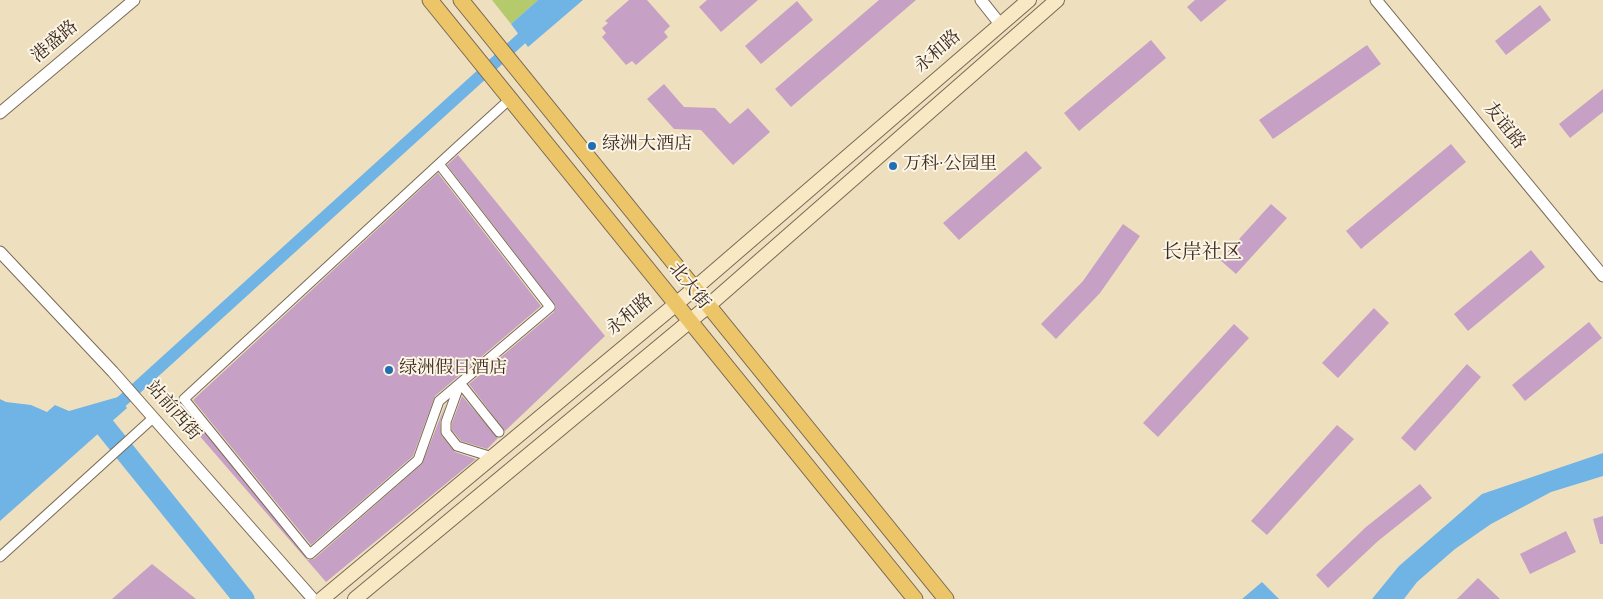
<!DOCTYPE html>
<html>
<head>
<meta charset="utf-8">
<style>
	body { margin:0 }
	canvas { display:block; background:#eee0be }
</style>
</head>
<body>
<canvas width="1603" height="599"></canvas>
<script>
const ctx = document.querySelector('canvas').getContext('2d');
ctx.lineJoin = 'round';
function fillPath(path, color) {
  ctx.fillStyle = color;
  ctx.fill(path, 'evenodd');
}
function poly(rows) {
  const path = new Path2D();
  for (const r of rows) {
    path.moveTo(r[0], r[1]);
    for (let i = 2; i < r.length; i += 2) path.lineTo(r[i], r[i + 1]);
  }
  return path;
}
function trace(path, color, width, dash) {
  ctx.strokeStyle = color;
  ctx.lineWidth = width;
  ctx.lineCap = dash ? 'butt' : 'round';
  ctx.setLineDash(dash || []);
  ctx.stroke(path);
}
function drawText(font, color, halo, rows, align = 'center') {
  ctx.font = font + ' "Sorts Mill Goudy","Noto Serif SC",serif';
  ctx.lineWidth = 4;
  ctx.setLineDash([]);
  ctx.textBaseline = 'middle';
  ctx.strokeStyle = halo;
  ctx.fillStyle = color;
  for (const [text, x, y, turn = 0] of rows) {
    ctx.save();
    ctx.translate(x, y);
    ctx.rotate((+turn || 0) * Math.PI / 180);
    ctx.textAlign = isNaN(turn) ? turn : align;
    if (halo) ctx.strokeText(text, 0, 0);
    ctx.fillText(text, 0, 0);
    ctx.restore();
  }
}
fillPath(poly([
	[492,0,538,0,511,24]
]), '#b5c96d');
fillPath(poly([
	[538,0,583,0,528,47,511,24],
	[118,397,127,408,0,521,0,399,6,402,31,405,47,412,55,405,69,411],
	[1603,453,1603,476,1551,492,1491,524,1455,549,1417,582,1404,599,1372,599,1399,566,1482,494],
	[1262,582,1279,599,1242,599]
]), '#70b3e5');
trace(poly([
	[109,413,533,28]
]), '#70b3e5', 12);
trace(poly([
	[80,428,100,421,244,599]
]), '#70b3e5', 21);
fillPath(poly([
	[629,0,647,0,670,26,664,32,668,37,636,65,632,61,626,65,602,37,606,33,602,28,608,23,605,21],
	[707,0,758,0,721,32,699,7],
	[879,0,916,0,791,107,775,89],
	[1195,0,1227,0,1201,22,1187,7],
	[797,1,813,20,761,64,745,46],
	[1540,5,1551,20,1506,55,1495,41],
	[1151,40,1166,58,1079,131,1064,113],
	[1367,45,1381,64,1273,139,1259,120],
	[664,84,684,107,715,108,730,124,748,108,770,132,733,165,701,130,674,129,647,99],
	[1603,89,1603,112,1570,138,1559,124],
	[1451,144,1466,162,1361,249,1346,231],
	[1026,151,1042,168,959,240,943,223],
	[458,155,605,336,505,431,469,384,554,312,556,306,447,165],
	[438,173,541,306,435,396,413,456,311,545,193,400],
	[1271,204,1287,218,1236,274,1220,260],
	[1123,224,1140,236,1100,293,1056,339,1041,324,1083,281],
	[1531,250,1545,267,1468,331,1454,314],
	[1374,308,1389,323,1338,378,1322,363],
	[1589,322,1602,338,1525,401,1512,385],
	[1234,324,1249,338,1158,437,1143,423],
	[1467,364,1481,377,1415,451,1401,438],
	[462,396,498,438,487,449,461,441,452,430,452,423],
	[178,399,308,560,314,559,422,464,446,403,440,422,441,435,455,452,476,459,326,582,172,404],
	[1337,425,1354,439,1267,535,1251,521],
	[1420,484,1432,498,1378,541,1328,588,1316,575,1366,527],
	[1603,516,1603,544,1600,544,1593,519],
	[1566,531,1576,552,1530,574,1520,554],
	[152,564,196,599,112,599],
	[1478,578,1500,599,1457,599]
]), '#c6a0c5');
const minor = poly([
	[439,164,550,307,439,401,418,460,310,554,184,399,454,150,510,99],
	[460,383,499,432],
	[459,386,446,422,446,432,457,446,492,457],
	[0,557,153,418]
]);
const tertiary = poly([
	[981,0,1000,24],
	[1376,0,1603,276],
	[0,113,134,0],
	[0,252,113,372,313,599]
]);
const secondary = poly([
	[322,599,694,289,1029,0],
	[355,599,708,306,1057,0]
]);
const primary = poly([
	[430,0,915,599],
	[461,0,946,599]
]);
trace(minor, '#7a6a56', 11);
trace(tertiary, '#7a6a56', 13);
trace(secondary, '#7a6a56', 16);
trace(primary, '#7a6a56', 17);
trace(minor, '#fff', 9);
trace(tertiary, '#fff', 11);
trace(secondary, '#f8e8c3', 14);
trace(primary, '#edc569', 15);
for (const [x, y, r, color] of [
	[592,146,5,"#1f6fb2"],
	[893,166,5,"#1f6fb2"],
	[389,370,5,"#1f6fb2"]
]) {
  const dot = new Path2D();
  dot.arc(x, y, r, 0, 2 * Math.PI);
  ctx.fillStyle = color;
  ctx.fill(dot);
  trace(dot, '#fcf5e5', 2);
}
drawText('18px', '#3b2a1e', '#fcf5e5', [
	["港盛路",56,43,-40],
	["永和路",939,53,-41],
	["友谊路",1503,127,51],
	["北大街",688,287,51],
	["永和路",631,316,-40],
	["站前西街",172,412,49]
]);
drawText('18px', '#3b2a1e', '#fcf5e5', [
	["绿洲大酒店",602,146],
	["万科·公园里",903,166],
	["绿洲假日酒店",399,370]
], 'left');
drawText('20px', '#3b2a1e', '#fcf5e5', [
	["长岸社区",1202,255]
]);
</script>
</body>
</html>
